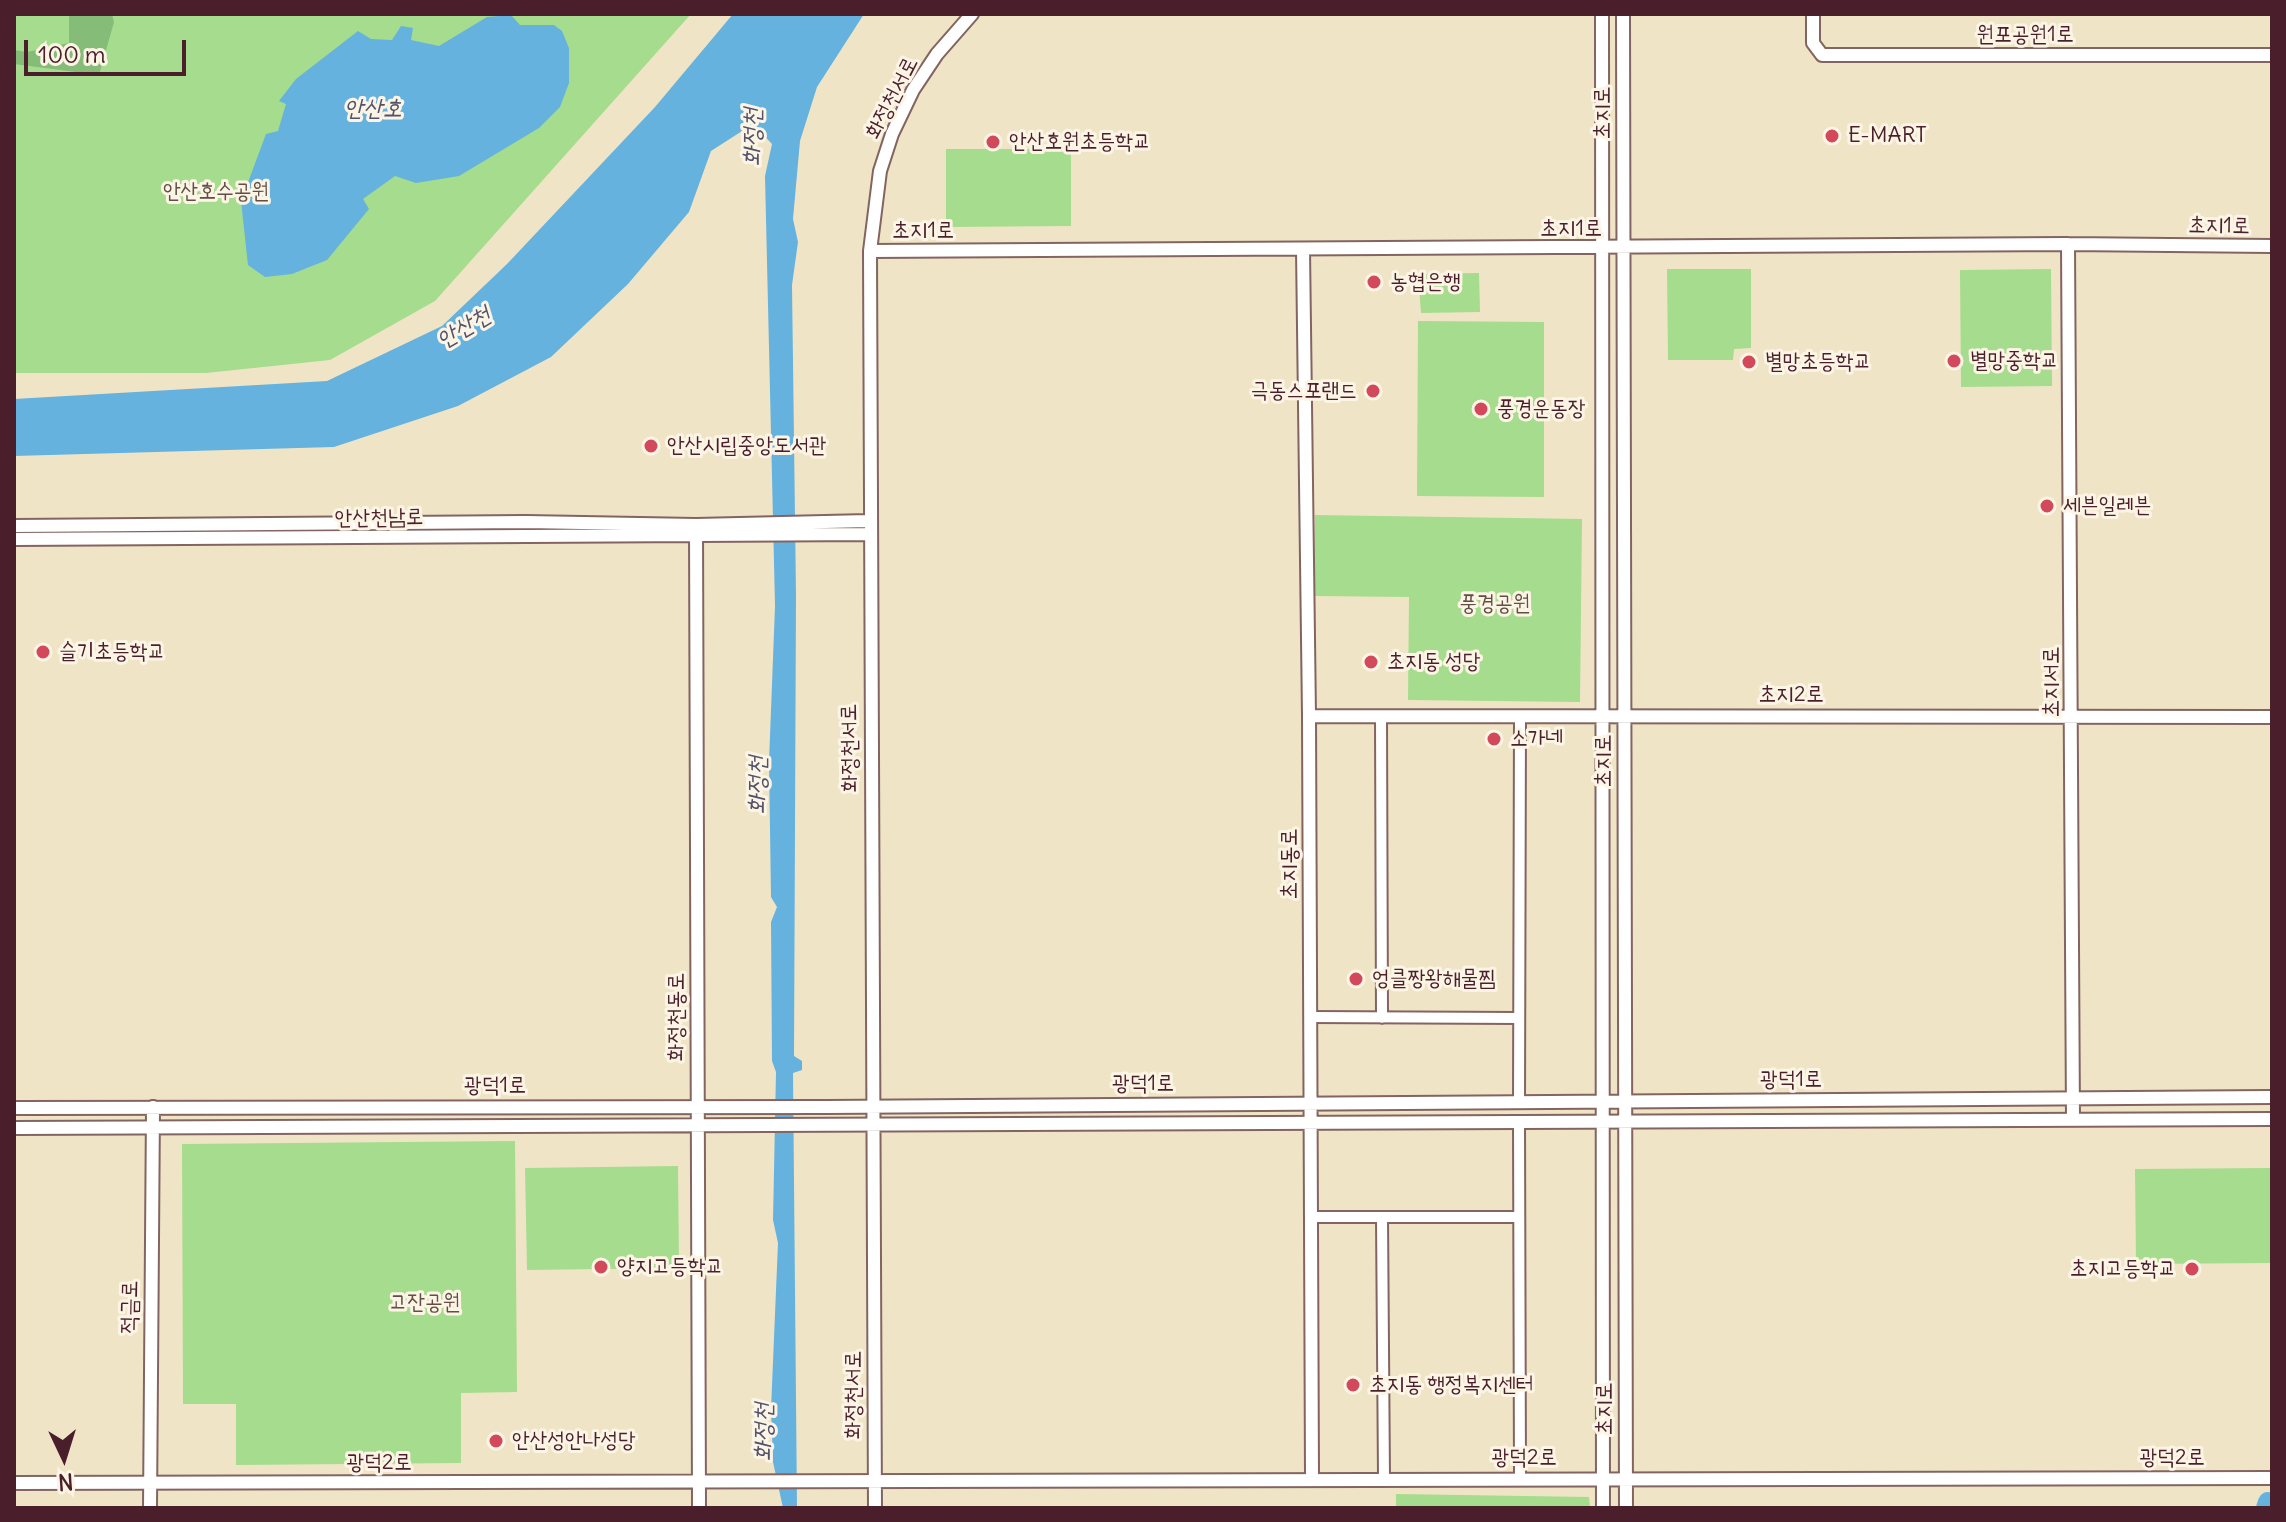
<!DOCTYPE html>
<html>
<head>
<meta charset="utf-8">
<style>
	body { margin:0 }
	#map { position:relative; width:2286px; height:1522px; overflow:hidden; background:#efe5c6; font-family:Delius,sans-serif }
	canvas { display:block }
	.frame { position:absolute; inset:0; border:16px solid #4a1f2b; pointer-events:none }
	.north { position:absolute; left:24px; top:1418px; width:80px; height:80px; -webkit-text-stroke:6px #fcf5e5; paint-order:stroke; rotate:176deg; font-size:22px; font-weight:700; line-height:32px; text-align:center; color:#4a1f2b }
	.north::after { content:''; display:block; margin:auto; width:28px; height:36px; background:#4a1f2b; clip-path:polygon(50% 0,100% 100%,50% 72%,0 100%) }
	.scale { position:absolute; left:24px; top:40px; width:162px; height:36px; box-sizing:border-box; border:4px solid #4a1f2b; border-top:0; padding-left:10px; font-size:24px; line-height:28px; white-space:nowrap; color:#4a1f2b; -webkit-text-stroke:6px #fcf5e5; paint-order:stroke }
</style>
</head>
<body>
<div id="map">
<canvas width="2286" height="1522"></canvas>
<div class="frame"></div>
<div class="north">N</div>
<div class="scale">100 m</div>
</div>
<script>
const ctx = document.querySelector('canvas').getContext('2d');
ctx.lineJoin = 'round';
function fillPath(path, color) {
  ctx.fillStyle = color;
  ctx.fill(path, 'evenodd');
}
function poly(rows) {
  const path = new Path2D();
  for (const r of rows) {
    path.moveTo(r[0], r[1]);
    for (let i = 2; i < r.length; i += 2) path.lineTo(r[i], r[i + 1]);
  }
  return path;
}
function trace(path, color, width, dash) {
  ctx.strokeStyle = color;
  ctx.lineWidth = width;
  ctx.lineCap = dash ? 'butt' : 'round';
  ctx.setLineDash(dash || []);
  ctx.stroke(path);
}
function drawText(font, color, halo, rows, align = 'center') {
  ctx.font = font + ' Delius,"Poor Story",sans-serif';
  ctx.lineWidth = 6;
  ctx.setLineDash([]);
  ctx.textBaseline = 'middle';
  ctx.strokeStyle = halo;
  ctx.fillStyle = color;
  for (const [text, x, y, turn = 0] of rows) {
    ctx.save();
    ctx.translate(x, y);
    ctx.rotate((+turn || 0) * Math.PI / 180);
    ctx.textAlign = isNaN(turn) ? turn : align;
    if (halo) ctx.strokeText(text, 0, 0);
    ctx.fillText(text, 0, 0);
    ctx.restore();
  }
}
fillPath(poly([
	[14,14,691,14,435,301,330,360,206,373,14,373],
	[946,149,1071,149,1071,226,946,227],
	[1667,269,1751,269,1751,348,1734,349,1733,360,1668,360],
	[2051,269,2052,386,1961,387,1960,270],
	[1479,273,1480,312,1421,313,1418,274],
	[1418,321,1544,322,1544,497,1417,496],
	[1315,515,1582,519,1580,702,1408,700,1409,597,1314,596],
	[515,1141,517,1392,461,1393,461,1463,236,1465,236,1404,183,1404,182,1144],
	[678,1166,679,1268,527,1270,525,1168],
	[2272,1168,2272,1263,2136,1264,2135,1169],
	[1396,1494,1589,1497,1590,1508,1396,1508]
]), '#a5dc8d');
fillPath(poly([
	[69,14,112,14,114,22,99,75,14,64,14,50,27,52,69,43]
]), '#84bc78');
fillPath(poly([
	[733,14,864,14,817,87,800,141,793,219,798,242,792,285,796,595,794,1056,802,1061,802,1070,793,1073,797,1508,783,1508,773,1462,771,1409,778,1243,773,1220,776,1072,772,1061,771,922,777,907,771,897,769,762,775,606,765,176,772,144,753,124,711,151,689,212,628,284,551,357,458,406,334,447,14,456,14,399,327,381,442,326,507,264,655,107],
	[511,15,520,25,554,25,562,31,569,48,569,83,560,107,539,128,459,176,416,183,395,176,363,199,369,209,327,260,292,274,265,277,248,265,241,201,266,134,278,131,286,104,279,101,296,79,358,31,371,39,392,40,401,26,413,28,411,40,439,46,487,17]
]), '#65b2df');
trace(poly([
	[2266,1508,2268,1502]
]), '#65b2df', 20);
const minor = poly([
	[1381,716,1382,1018],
	[1310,1017,1519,1018],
	[1519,1102,1520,716],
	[1519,1123,1520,1478],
	[1310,1217,1519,1217],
	[1382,1217,1384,1478]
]);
const tertiary = poly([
	[1602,14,1603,1508],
	[1623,14,1626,1508],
	[1813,14,1813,43,1822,55,2272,55],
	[2068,244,2073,1120],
	[1303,249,1309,716,1312,1478],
	[870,251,2068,244,2272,246],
	[696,525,699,1508],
	[14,526,526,522,696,525,868,521],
	[14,539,869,534],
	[1309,716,2272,717],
	[14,1108,826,1107,2272,1097],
	[14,1128,2272,1119],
	[14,1483,2272,1478],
	[150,1508,153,1107],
	[875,1508,870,251,880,171,892,134,913,90,937,54,972,14]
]);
trace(minor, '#846461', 14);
trace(tertiary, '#846461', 16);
trace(minor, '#fff', 10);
trace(tertiary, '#fff', 12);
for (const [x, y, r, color] of [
	[1832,136,8,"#d1495b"],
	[993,142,8,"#d1495b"],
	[1374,282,8,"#d1495b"],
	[1954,361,8,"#d1495b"],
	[1749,362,8,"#d1495b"],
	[1373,391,8,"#d1495b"],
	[1481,409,8,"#d1495b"],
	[651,446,8,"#d1495b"],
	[2047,506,8,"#d1495b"],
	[43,652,8,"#d1495b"],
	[1371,662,8,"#d1495b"],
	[1494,739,8,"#d1495b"],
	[1356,979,8,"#d1495b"],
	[601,1267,8,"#d1495b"],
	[2192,1269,8,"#d1495b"],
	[1353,1385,8,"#d1495b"],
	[496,1441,8,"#d1495b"]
]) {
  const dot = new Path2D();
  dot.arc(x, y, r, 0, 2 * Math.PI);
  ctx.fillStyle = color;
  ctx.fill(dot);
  trace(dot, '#fcf5e5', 3);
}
drawText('22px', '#4a1f2b', '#fcf5e5', [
	["원포공원1로",2025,35],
	["화정천서로",892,98,-63],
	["초지로",1603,113,-90],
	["초지1로",2219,226,1],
	["초지1로",1571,229],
	["초지1로",923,231],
	["안산천남로",379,518,-1],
	["초지서로",2052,682,-90],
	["초지2로",1791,695],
	["화정천서로",850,748,-91],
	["초지로",1604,761,-90],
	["초지동로",1290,864,-90],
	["화정천동로",677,1017,-90],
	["광덕1로",1791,1080],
	["광덕1로",1143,1084],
	["광덕1로",495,1086],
	["적금로",130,1307,-89],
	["화정천서로",854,1395,-90],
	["초지로",1605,1409,-90],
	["광덕2로",1524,1458],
	["광덕2로",2172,1458],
	["광덕2로",379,1463]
]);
drawText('22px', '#4a1f2b', '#fcf5e5', [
	["E-MART",1848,136],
	["안산호원초등학교",1009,142],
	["농협은행",1390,282],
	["별망중학교",1970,361],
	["별망초등학교",1765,362],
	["극동스포랜드",1357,391,"right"],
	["풍경운동장",1497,409],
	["안산시립중앙도서관",667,446],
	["세븐일레븐",2063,506],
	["슬기초등학교",59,652],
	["초지동 성당",1387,662],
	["소가네",1510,739],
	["엉클짱왕해물찜",1372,979],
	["양지고등학교",617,1267],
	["초지고등학교",2176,1269,"right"],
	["초지동 행정복지센터",1369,1385],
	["안산성안나성당",512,1441]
], 'left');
drawText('22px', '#614e44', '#fcf5e5', [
	["안산호수공원",216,192],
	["풍경공원",1495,604],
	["고잔공원",425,1303]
]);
drawText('italic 24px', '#53526a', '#fcf5e5', [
	["안산호",373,109],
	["화정천",753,137,-90],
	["안산천",464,328,-31],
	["화정천",758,785,-90],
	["화정천",764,1432,-90]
]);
</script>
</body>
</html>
